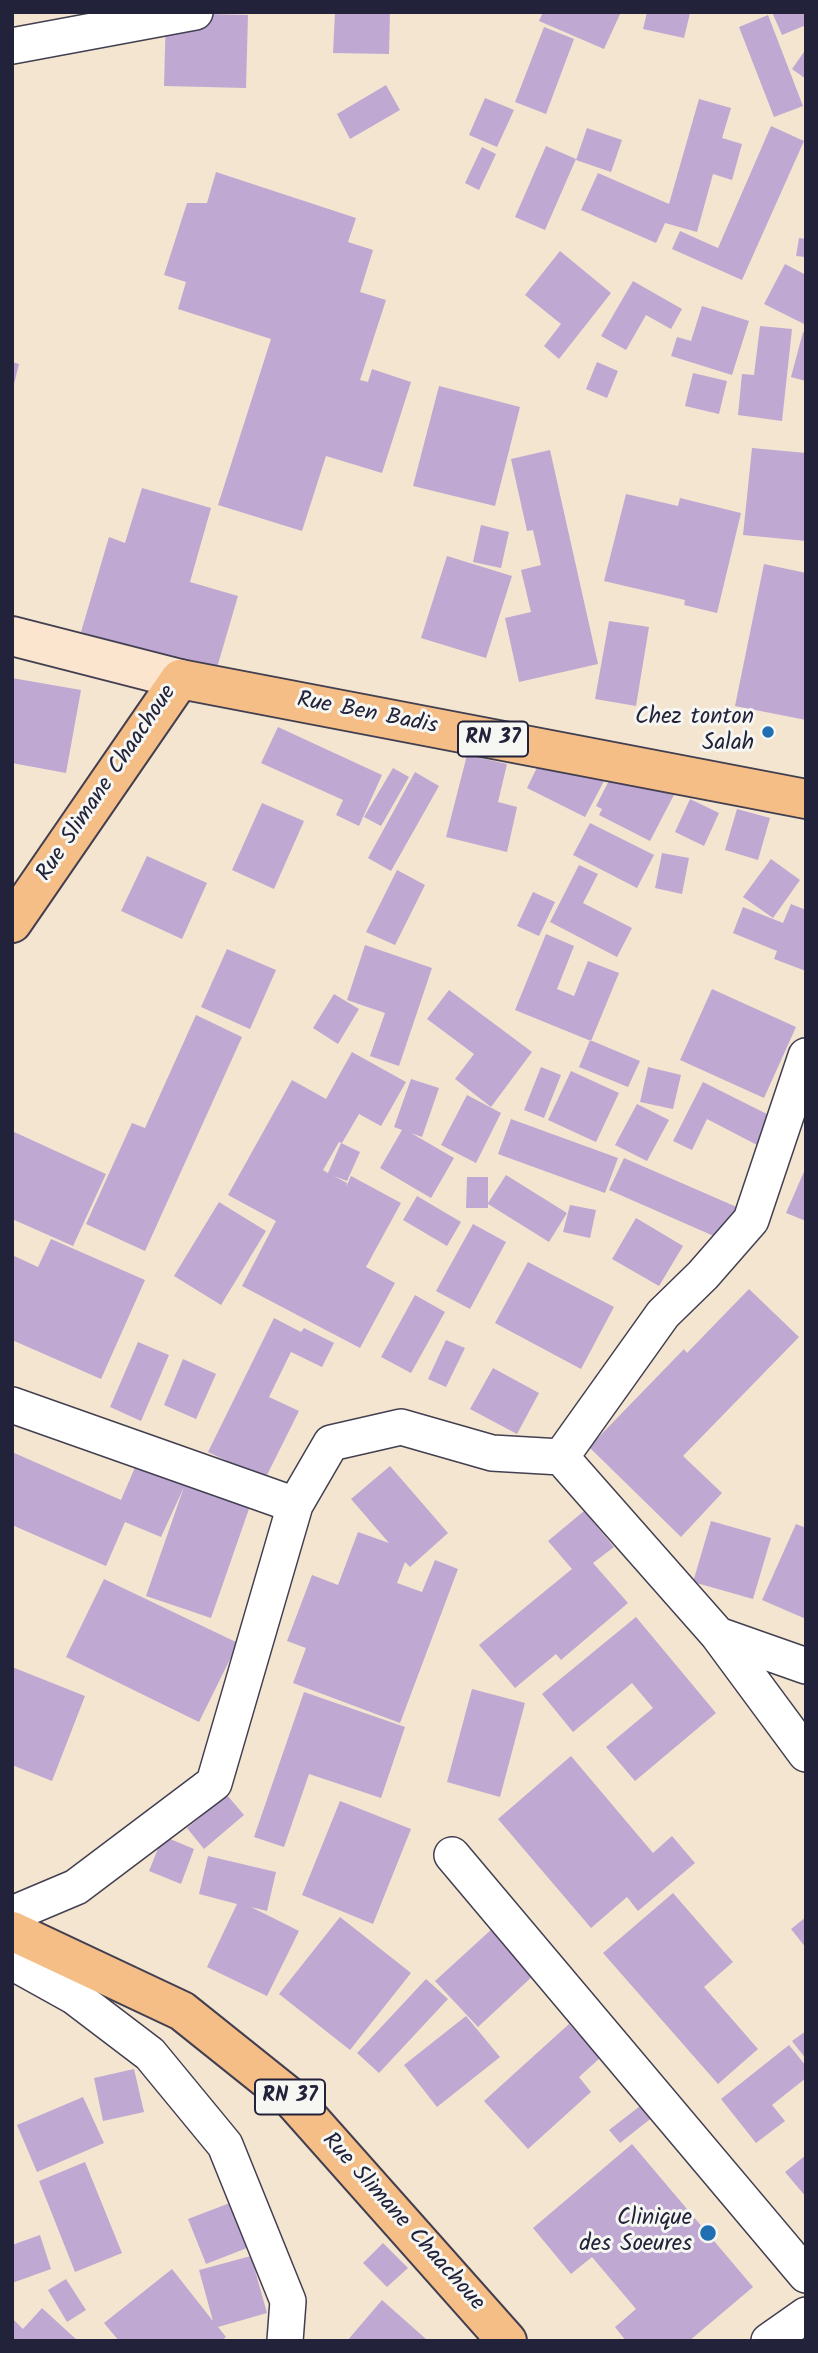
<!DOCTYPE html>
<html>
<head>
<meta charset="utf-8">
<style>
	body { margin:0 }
	#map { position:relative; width:818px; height:2353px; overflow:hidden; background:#f4e5d0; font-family:Kalam,sans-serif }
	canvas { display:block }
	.frame { position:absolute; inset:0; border:14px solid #22223b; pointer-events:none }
</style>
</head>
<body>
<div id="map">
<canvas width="818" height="2353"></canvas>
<div class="frame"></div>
</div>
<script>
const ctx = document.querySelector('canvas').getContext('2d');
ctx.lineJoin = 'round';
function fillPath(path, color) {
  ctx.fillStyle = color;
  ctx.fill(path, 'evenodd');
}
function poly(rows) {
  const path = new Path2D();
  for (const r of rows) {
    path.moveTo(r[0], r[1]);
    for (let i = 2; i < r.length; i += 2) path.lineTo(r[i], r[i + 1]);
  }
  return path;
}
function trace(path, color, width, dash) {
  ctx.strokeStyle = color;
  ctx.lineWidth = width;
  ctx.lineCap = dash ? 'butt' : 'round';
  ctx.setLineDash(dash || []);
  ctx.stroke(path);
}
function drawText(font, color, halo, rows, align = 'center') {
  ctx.font = font + ' Kalam,sans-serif';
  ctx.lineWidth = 6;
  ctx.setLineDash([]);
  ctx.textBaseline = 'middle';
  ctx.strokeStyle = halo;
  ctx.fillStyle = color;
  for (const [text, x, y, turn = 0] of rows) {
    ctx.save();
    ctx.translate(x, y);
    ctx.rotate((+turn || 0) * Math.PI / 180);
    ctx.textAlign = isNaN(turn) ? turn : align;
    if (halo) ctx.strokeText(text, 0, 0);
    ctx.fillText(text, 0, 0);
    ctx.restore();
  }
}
fillPath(poly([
	[335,12,390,12,389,54,333,53],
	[543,12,621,12,604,49,539,21],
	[647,12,690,13,684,38,643,29],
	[772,12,806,12,806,25,782,35],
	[166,13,248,15,246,88,164,86],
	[768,15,803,106,774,117,739,27],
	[544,27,574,39,546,114,515,102],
	[806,49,806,79,792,69],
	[386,85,400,110,350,139,337,114],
	[485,98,514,110,497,147,469,135],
	[699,99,731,108,722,138,742,144,732,180,713,174,697,232,665,223,656,243,581,210,598,173,669,204],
	[771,126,804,141,742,280,672,249,680,231,718,248],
	[587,128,622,140,611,172,576,160],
	[546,146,576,159,545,230,515,217],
	[482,147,496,154,479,190,465,183],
	[216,172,356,218,348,242,373,250,360,292,386,300,360,380,368,382,372,369,411,382,382,473,326,456,302,531,218,505,271,339,178,309,186,282,164,275,187,203,207,203],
	[799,238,806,239,806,257,796,256],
	[560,251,611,293,559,359,544,346,561,324,525,295],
	[785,264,806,275,806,325,764,304],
	[633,281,682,309,671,329,646,315,626,350,601,336],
	[702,306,749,321,732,375,671,356,677,337,691,341],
	[760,326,792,329,782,421,738,415,742,374,754,375],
	[803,332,806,333,806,381,791,377],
	[12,362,19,364,13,388,12,388],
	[597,362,618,371,607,398,586,389],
	[693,373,727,381,719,414,685,406],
	[439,386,520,407,495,506,413,486],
	[752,448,806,453,806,541,743,535],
	[550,450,598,664,519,682,505,618,531,612,521,570,541,565,533,530,527,531,511,459],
	[142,488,211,508,190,582,238,596,216,671,81,632,109,537,125,543],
	[626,494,678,506,680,498,741,513,717,613,684,605,685,600,604,581],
	[481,525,509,532,501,568,473,562],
	[447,556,512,576,486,658,421,638],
	[764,564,806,573,806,720,735,706],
	[609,621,649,627,636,706,595,699],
	[12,678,81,690,66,773,12,763],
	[278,727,382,775,359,826,336,815,343,800,261,763],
	[545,751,604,781,585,817,527,788],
	[467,755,507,764,498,802,517,807,507,852,446,837],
	[620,759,677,789,650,841,599,815,602,809,596,806],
	[393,768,409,777,381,826,364,817],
	[415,772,439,786,391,871,368,858],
	[690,799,719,813,704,846,675,832],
	[262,803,304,821,274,889,232,870],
	[737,809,770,818,758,860,725,850],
	[590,823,654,855,637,888,573,855],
	[662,853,689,858,682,894,655,888],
	[147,856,207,883,182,939,121,911],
	[771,859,800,880,773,918,743,897],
	[579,865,598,874,583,903,632,928,617,957,550,922],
	[397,870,425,885,395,945,366,932],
	[533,892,555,902,539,936,517,926],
	[791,904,806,910,806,971,774,959,777,951,733,933,743,907,783,923],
	[546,934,574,946,557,989,574,996,588,961,619,973,591,1041,515,1010],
	[365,945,432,968,399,1066,370,1056,385,1013,347,1000],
	[227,949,276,970,250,1029,201,1007],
	[712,989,796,1027,764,1098,680,1060],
	[449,990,532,1052,491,1107,455,1079,474,1054,427,1019],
	[334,994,359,1009,338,1044,313,1028],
	[196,1015,242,1037,145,1251,86,1224,132,1123,145,1128],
	[590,1040,640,1061,628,1087,579,1067],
	[352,1052,406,1082,381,1126,359,1114,342,1143,339,1142,323,1170,328,1173,341,1143,360,1152,347,1181,334,1176,347,1183,346,1187,351,1176,401,1203,366,1267,395,1283,360,1348,242,1286,276,1221,228,1195,292,1080,326,1099],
	[541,1067,561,1075,544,1118,524,1110],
	[648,1067,681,1075,673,1109,640,1102],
	[571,1071,619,1093,596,1142,548,1120],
	[411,1079,439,1088,422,1137,411,1133,454,1158,431,1198,380,1168,402,1130,394,1127],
	[703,1082,775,1118,761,1147,707,1119,692,1150,673,1141],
	[467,1095,501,1113,476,1163,441,1145],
	[637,1104,669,1120,647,1161,615,1145],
	[511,1119,618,1158,605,1193,498,1154],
	[12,1131,106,1174,73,1246,12,1219],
	[624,1158,739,1208,725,1241,609,1190],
	[806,1167,806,1221,786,1213],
	[506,1175,567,1213,549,1242,488,1204,488,1208,466,1208,467,1177,488,1177,488,1203],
	[417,1196,461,1222,447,1246,403,1220],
	[219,1202,266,1231,221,1305,174,1276],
	[570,1205,596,1210,590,1238,563,1232],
	[636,1218,683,1246,659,1286,612,1259],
	[473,1224,506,1242,470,1309,436,1291],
	[51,1239,145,1280,101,1379,12,1340,12,1255,38,1267],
	[528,1262,614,1307,581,1369,495,1323],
	[749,1289,799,1337,683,1456,722,1493,681,1537,589,1447,684,1349,687,1353],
	[415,1295,445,1312,411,1373,381,1357],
	[274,1318,301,1332,304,1328,334,1343,322,1367,291,1352,269,1397,299,1411,265,1479,208,1452],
	[446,1340,465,1348,446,1387,428,1379],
	[138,1342,169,1355,141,1421,110,1407],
	[183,1359,216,1374,196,1419,164,1405],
	[493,1368,539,1393,517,1434,470,1409],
	[12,1452,121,1500,139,1458,251,1503,211,1618,146,1596,184,1487,161,1537,125,1522,106,1566,12,1525],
	[390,1466,448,1533,410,1567,405,1562,397,1583,422,1592,435,1560,458,1569,400,1723,293,1683,306,1648,287,1641,312,1575,338,1585,358,1532,389,1543,351,1499],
	[584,1511,614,1547,593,1563,628,1603,561,1660,556,1654,515,1688,479,1645,572,1569,548,1541],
	[711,1521,771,1538,753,1599,693,1582],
	[796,1524,806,1528,806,1619,762,1600],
	[104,1579,238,1643,199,1722,66,1657],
	[636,1617,716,1713,635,1781,606,1747,653,1708,632,1683,573,1732,542,1694],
	[12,1667,85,1696,52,1781,12,1765],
	[472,1689,525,1703,500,1797,447,1782],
	[304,1692,405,1727,381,1798,309,1774,284,1847,254,1837],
	[571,1756,653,1853,672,1836,695,1863,638,1911,627,1897,591,1928,498,1819],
	[227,1795,244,1815,204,1849,187,1828],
	[340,1801,411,1829,373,1924,302,1895],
	[163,1836,194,1849,181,1884,149,1871],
	[208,1856,276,1872,267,1911,251,1907,299,1931,267,1996,207,1967,237,1904,199,1894],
	[673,1893,733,1962,704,1987,758,2049,718,2084,603,1953],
	[340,1917,411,1973,350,2050,279,1994],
	[806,1917,806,1948,791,1929],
	[493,1928,535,1974,478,2027,435,1981],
	[426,1979,448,1999,379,2073,357,2053],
	[466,2016,500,2057,437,2107,404,2065],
	[569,2024,600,2058,579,2077,591,2092,528,2149,484,2101],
	[806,2031,806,2059,792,2041],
	[789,2045,806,2066,806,2078,772,2105,785,2121,756,2143,721,2099],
	[134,2069,144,2112,103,2121,94,2078],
	[83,2097,104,2143,37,2172,17,2125],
	[644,2103,654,2116,620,2143,609,2130],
	[632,2144,753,2287,689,2341,626,2341,615,2327,636,2309,592,2257,571,2274,533,2228],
	[806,2155,806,2197,785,2172],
	[85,2162,122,2253,75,2272,39,2181],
	[235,2201,252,2246,206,2264,188,2219],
	[40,2235,51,2269,12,2283,12,2245],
	[383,2243,408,2268,387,2287,363,2263],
	[251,2256,267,2313,218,2327,226,2337,221,2341,119,2341,104,2323,172,2269,213,2321,199,2270],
	[66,2279,86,2310,67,2322,48,2290],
	[382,2300,426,2339,424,2341,347,2341],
	[42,2308,78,2341,12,2341,12,2318,23,2329]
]), '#bfa8d2');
const street = poly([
	[12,46,195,12],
	[12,1405,295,1505],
	[561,1457,663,1314,703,1275,751,1220,806,1056],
	[806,1666,718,1635,806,1754],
	[452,1855,806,2275],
	[12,1914,76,1887,214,1783,295,1505,331,1443,401,1427,492,1453,561,1457,718,1635],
	[12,1962,75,1997,150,2054,225,2145,288,2301,285,2341],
	[769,2341,806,2315]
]);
const secondary = poly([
	[12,636,180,679]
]);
const primary = poly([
	[12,923,180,679,806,799],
	[12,1931,182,2011,292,2099,507,2341]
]);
trace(street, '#423f51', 38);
trace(secondary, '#423f51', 42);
trace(primary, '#423f51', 42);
trace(street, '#fff', 35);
trace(secondary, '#fbe5cf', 38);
trace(primary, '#f5be86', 38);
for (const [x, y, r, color] of [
	[768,732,7,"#1f6fb2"],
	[708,2233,9,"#1f6fb2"]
]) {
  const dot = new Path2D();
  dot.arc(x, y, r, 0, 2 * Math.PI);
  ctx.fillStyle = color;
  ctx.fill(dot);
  trace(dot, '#f6f6f2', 2.5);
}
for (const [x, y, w] of [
	[493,739,70],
	[290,2097,70]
]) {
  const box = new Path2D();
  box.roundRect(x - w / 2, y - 17.5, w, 35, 5);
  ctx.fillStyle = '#f6f6f2';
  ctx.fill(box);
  trace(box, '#22223b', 2);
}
drawText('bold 21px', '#22223b', null, [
	["RN 37",493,739],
	["RN 37",290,2097]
]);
drawText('23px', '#22223b', '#f6f6f2', [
	["Rue Ben Badis",367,715,11],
	["Rue Slimane Chaachoue",108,784,-56],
	["Rue Slimane Chaachoue",402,2223,48]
]);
drawText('23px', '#22223b', '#f6f6f2', [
	["Chez tonton",754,719],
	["Salah",754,745],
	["Clinique",692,2220],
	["des Soeures",692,2246]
], 'right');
</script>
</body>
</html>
